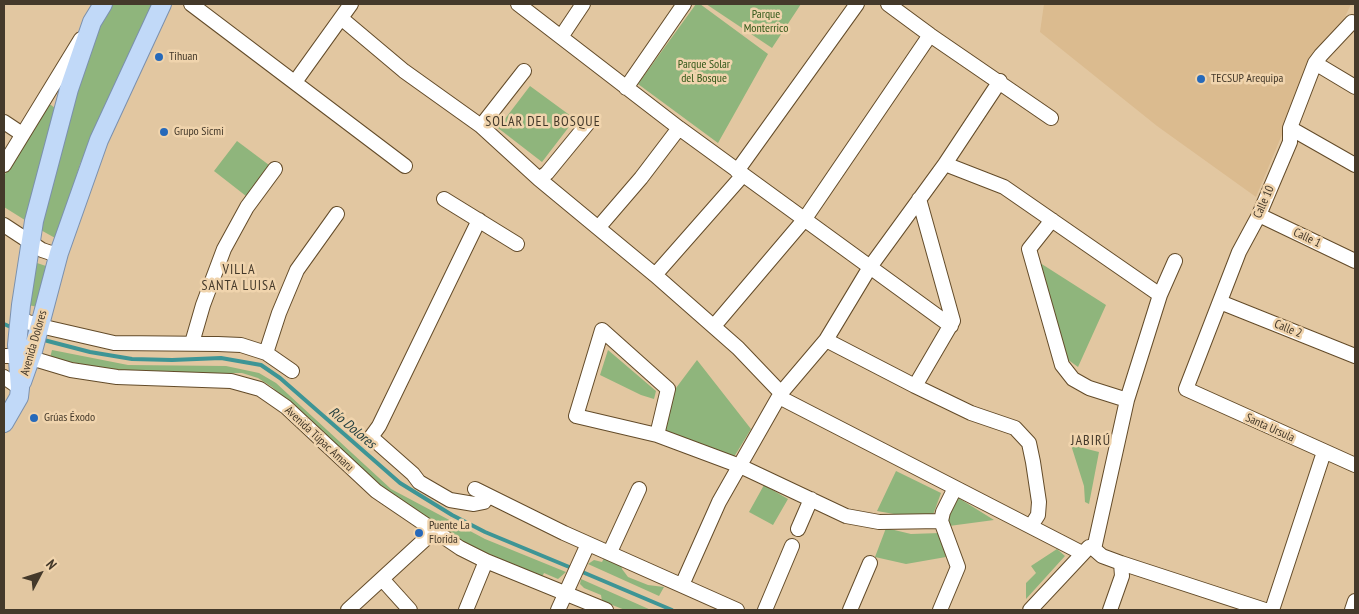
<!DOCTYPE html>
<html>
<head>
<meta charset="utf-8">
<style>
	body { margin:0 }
	#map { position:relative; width:1359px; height:614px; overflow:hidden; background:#e2c7a1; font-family:"PT Sans Narrow",sans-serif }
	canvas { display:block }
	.frame { position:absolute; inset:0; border:5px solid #44392a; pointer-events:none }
	.north { position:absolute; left:15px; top:549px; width:50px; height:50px; -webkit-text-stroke:4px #f0d4ad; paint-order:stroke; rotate:50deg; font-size:14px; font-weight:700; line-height:20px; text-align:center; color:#44392a }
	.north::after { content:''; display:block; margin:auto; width:18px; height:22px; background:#44392a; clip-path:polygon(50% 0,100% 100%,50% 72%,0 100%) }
</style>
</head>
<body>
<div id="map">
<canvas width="1359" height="614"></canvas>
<div class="frame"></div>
<div class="north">N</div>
</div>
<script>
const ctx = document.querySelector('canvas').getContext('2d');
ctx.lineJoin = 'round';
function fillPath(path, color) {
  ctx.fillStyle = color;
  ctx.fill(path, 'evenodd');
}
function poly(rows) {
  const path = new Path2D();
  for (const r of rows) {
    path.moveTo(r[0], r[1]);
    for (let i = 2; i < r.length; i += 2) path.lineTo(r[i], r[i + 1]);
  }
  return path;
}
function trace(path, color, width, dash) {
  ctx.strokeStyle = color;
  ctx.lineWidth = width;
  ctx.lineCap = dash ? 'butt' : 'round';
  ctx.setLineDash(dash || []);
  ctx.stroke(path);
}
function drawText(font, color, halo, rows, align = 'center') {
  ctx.font = font + ' "PT Sans Narrow",sans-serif';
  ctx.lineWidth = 5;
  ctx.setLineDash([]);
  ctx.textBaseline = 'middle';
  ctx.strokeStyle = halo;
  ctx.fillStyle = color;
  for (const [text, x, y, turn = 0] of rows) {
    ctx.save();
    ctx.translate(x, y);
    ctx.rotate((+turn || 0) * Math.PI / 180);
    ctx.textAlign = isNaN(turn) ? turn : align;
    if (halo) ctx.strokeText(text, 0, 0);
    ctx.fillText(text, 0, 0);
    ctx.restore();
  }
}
fillPath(poly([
	[1044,4,1351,4,1340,28,1296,101,1256,197,1157,126,1040,32]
]), '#dbbb8f');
fillPath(poly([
	[109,4,155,4,80,164,57,239,37,228,81,63],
	[696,4,700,4,768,54,718,143,638,84],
	[706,4,801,4,772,48],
	[530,86,575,119,542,162,498,128],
	[46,105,51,105,55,108,28,222,4,207,4,176],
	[237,141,269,165,246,196,214,171],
	[1037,261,1106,305,1078,367,1067,359],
	[34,262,49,267,38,307,28,305],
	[52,350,128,365,226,366,259,373,276,383,391,489,485,539,566,572,558,579,544,573,542,577,477,550,439,528,387,493,272,387,258,378,242,373,149,373,103,368,50,358],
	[608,350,656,391,654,399,641,395,600,375],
	[697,360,751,429,734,457,665,431,673,392],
	[1071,445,1099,452,1089,504,1085,502,1084,486],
	[896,471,941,493,933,515,911,517,877,511],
	[764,485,788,499,773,525,749,512],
	[957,497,994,520,949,526,947,513],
	[886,528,911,534,940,533,946,557,906,564,875,557],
	[1057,549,1065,556,1026,599,1026,583,1036,573,1031,566],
	[605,556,621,564,622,569,628,577,648,585,664,587,659,596,588,564,594,560,602,562],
	[581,579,651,610,625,610,602,601,601,595,584,588,580,584]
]), '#8fb57c');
trace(poly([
	[4,324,13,328],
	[40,339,90,352,132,359,172,360,221,358,261,365,280,378,400,483,452,515,485,532,574,569],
	[580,571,672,610]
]), '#3e9595', 4);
const minor = poly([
	[191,4,405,166],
	[518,4,679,128,951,326],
	[888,4,930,35,1051,118],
	[341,18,404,71,481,126,539,179,655,275,738,348,781,393],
	[1352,22,1321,55,1315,63,1290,128,1290,142,1259,215,1239,252,1186,389,1355,465],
	[561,37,583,4],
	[1315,63,1355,87],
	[295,82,351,4],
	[626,88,684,4],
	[4,122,22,134],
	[481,126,524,71],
	[1290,128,1355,165],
	[945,164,1004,187,1160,295],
	[4,165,81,39],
	[737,171,857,4],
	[539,179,547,173,588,123],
	[444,199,517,244],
	[1259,215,1355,261],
	[479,220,379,426,371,437,413,474,419,482,450,500,474,504,484,502,487,496],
	[1052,220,1029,249,1062,365,1073,379,1089,388,1127,400],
	[4,225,42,250,51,253,59,253],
	[598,228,641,178,679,128],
	[655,275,743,175],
	[1220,302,1355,356],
	[19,319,40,326,114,343,218,344,241,345,266,353,292,371],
	[714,326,804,220,930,35],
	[826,340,915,386,971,413,1015,428,1029,443,1033,462,1039,502,1038,515,1031,526],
	[192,343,203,305,224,249,247,207,275,169],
	[266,353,279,313,297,270,337,214],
	[4,356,17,356,31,358,71,370,117,377,231,381,260,389,286,407,376,491,460,548,486,561,606,610],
	[4,377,20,388],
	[915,386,953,321,919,199],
	[779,397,1082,553],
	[657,435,668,389,602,330,576,416,657,435,740,466,846,516,879,522,941,521,943,512,955,488],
	[475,489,564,533,737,610],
	[798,529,811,499],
	[1094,549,1127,400,1160,295,1175,261],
	[610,552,639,489],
	[1121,563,1265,610],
	[382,579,410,610],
	[682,585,719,502,781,393,826,340,870,267,945,164,1000,81],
	[348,610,434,531],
	[466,610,486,561],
	[558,610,588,544],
	[765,610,792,546],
	[850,610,870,563],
	[940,610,958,567,941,521],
	[1030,610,1089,547,1094,549,1102,556,1121,563,1122,576,1110,610],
	[1272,610,1324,452],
	[1352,610,1355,601]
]);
const major = poly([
	[22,382,33,351,59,253,99,140,162,4],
	[4,423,19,397,20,388,17,345,21,305,34,221,69,89,92,22,103,4]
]);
trace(minor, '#634b29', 16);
trace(major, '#7b90ad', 20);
trace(minor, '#fff', 14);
trace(major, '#c1d9f8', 18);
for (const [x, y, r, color] of [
	[159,57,5,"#2669ba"],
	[1201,79,5,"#2669ba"],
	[164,132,5,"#2669ba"],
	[34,418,5,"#2669ba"],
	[419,533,5,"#2669ba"]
]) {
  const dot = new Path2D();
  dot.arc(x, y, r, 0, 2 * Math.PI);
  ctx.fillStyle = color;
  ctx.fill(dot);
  trace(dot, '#f0d4ad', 2);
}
drawText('12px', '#325819', '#f0d4ad', [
	["Parque",766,15],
	["Monterrico",766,29],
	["Parque Solar",704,65],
	["del Bosque",704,79]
]);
drawText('12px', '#44392a', '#f0d4ad', [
	["Tihuan",169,57],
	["TECSUP Arequipa",1211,79],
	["Grupo Sicmi",174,132],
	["Grúas Éxodo",44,418],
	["Puente La",429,526],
	["Florida",429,540]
], 'left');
drawText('12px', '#44392a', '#f0d4ad', [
	["Calle 10",1264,202,-66],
	["Calle 1",1307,238,25],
	["Calle 2",1288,329,22],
	["Avenida Dolores",34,343,-74],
	["Santa Ursula",1270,428,24],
	["Avenida Túpac Amaru",319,439,43]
]);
ctx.letterSpacing = '1px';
drawText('14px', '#44392a', '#f0d4ad', [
	["SOLAR DEL BOSQUE",543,122],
	["VILLA",239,270],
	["SANTA LUISA",239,286],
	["JABIRÚ",1091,441]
]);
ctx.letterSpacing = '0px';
drawText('italic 14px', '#264141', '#f0d4ad', [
	["Río Dolores",352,428,40]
]);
</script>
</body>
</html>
